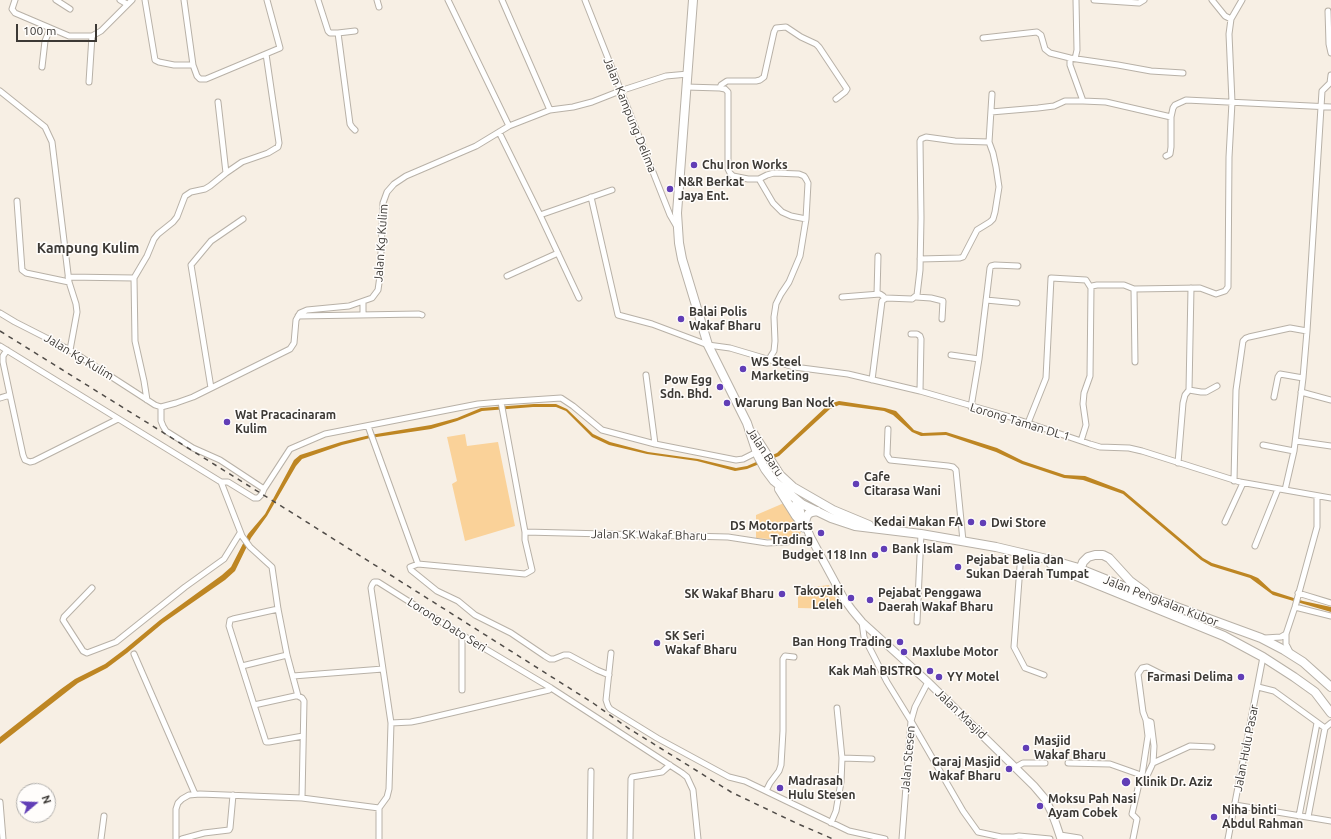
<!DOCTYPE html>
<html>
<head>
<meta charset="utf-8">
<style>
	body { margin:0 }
	#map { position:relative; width:1331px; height:839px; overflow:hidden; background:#f7efe4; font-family:Ubuntu,sans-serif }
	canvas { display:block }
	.north { position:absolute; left:16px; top:783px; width:40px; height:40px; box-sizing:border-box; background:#fffdfb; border:1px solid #b1afac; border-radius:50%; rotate:71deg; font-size:11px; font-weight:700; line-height:16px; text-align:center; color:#3c3935 }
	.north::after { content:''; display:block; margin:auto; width:14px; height:18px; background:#613eb6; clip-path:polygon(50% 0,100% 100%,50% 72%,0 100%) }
	.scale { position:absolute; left:16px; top:24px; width:81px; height:18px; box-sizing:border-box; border:2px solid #3c3935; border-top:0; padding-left:5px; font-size:12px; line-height:14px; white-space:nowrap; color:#3c3935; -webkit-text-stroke:3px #fffdfb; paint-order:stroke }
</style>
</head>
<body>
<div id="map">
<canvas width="1331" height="839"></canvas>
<div class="north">N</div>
<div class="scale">100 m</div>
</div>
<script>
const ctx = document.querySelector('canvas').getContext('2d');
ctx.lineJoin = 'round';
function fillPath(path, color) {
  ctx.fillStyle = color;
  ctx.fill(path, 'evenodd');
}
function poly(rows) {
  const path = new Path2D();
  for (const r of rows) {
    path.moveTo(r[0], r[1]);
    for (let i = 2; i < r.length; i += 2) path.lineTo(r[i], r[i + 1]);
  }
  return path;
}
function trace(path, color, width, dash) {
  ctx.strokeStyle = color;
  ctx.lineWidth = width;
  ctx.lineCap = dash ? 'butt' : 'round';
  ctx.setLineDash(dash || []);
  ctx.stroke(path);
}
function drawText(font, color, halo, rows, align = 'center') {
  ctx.font = font + ' Ubuntu,sans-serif';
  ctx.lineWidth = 3;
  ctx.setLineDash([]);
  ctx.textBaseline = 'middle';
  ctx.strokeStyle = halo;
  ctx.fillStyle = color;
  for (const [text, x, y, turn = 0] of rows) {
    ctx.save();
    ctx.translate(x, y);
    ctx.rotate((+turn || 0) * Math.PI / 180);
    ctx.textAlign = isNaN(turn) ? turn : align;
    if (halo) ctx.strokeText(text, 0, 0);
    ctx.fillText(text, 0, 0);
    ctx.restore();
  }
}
fillPath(poly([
	[465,434,467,446,498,442,515,526,465,541,452,484,457,481,447,437],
	[784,503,801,532,799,536,769,539,756,538,756,515],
	[829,585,841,609,798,608,798,589]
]), '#fad299');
fillPath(poly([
	[839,401,885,408,896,411,914,430,923,433,946,432,997,448,1023,461,1065,475,1085,476,1124,491,1203,558,1212,563,1251,575,1258,578,1272,591,1303,601,1331,607,1331,612,1273,595,1250,578,1211,566,1201,560,1123,494,1083,480,1064,478,1022,464,996,452,946,435,921,436,912,432,893,415,884,411,839,405,830,409,779,456,747,469,735,471,697,461,647,454,609,445,592,437,566,411,556,407,533,407,482,411,457,421,431,429,370,438,342,445,302,459,296,466,267,516,251,538,235,571,225,580,163,623,127,653,107,668,78,683,0,744,0,737,61,689,75,679,105,664,125,649,160,620,222,575,231,567,248,534,265,514,294,460,300,455,341,442,370,435,431,425,457,418,481,408,534,404,556,404,567,409,593,434,610,442,648,452,698,459,736,468,747,466,777,453,829,404]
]), '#be8623');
const street = poly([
	[15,0,12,9,15,13,69,36,92,36,101,31,132,0],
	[56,0,70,9],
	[120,0,127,4],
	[145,0,155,60,159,62,174,65,193,65,184,0],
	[318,0,328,31,330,33,338,33,355,31],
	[377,0,379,7],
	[448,0,509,126],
	[502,0,550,110],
	[585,0,670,215,677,227],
	[1094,0,1139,3,1144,0],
	[1212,0,1225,16,1231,19],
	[1328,11,1329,44,1331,53],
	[338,33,350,124,352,127,355,130],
	[983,38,1037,32,1041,35,1045,49,1050,53,1070,58,1118,65,1151,71,1183,73],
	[1070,58,1070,65,1083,101],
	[1075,59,1077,50,1076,0],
	[193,65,197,76,200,79,206,79,280,48,267,0],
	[42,67,45,41,50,29],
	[89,82,92,36],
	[686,87,720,88,725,89,728,92,728,169,730,173,733,176,748,179,759,179,767,175,774,173,799,174,804,176,806,179,808,183,806,219,800,256,789,282,781,294,776,304,774,317,775,341,774,351,769,359],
	[720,88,721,85,727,81,756,81,760,80,764,77,774,32,776,28,786,27,801,37,816,44,819,47,847,89,845,92,836,99],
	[0,91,45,127,52,142,69,282,76,304,77,312,70,350],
	[218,102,226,173],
	[991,112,1038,108,1054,106,1065,101,1083,101,1106,102,1171,117,1171,147,1170,154,1166,156],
	[1171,117,1173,108,1175,105,1186,100,1331,107],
	[499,132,540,215,579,298],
	[759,179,773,203,782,212,791,216,806,219],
	[591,197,618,315,652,324,708,345,730,348,794,367,848,374,920,391,1007,416,1090,444,1100,447,1129,448,1142,451,1240,482,1331,498],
	[17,201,22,270,26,273,69,282],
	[540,215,612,190],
	[920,259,960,258,963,257,977,230,990,222,993,219,995,212,999,187,996,167,993,153,989,142,992,94],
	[507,276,558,253],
	[68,277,134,278],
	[1134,289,1135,362],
	[877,294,878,256],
	[842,297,880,294,883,296,885,299],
	[916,297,931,298,943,301,942,319],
	[986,300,1017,303],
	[363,302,363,315],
	[0,313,15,322,70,350,155,405,161,407,176,403,193,397,290,349,294,343,296,320,300,313,307,310,349,306,372,298,378,290,380,276,383,203,387,192,394,184,406,176,476,146,509,126,550,110,573,107,592,102,620,91,666,76,688,74],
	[298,316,419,314,422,315],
	[911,334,917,334,920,336,921,339,920,391],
	[0,346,221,482,242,536,250,547,272,567,278,609,287,655,298,696],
	[951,355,979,359],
	[646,375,655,444],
	[872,380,882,301,886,298,912,299,917,295,920,270,921,218,920,141,921,139,926,137,955,141,989,142],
	[211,388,191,265,211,241,243,219],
	[1189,390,1201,392,1206,392,1217,386],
	[1301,392,1331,400],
	[10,395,23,455,25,460,30,462,34,461,118,419],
	[1274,397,1278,377,1280,374,1303,378],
	[0,398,10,395,3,362,3,356,7,350],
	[147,400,144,381,135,341,134,278,147,256,154,239,158,234,173,222,177,217,185,196,191,192,205,189,210,186,226,173,242,162,268,153,278,147,279,143,266,54],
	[501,402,525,532,525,540,532,570,525,574,418,564,410,567,411,570,437,591,458,601,475,615,511,633,545,656,550,659,554,659,564,655,569,655,597,670,609,675],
	[161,407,161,421,163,426,166,431,193,448,220,460,264,489],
	[971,407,979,359,990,268,991,266,995,265,1018,266],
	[1028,423,1046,378,1051,278,1086,280,1091,288],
	[368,426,418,564],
	[888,429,887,455,890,460,948,466,953,467,956,470,963,541],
	[1081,441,1086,425,1083,404,1084,393,1090,376,1091,288,1092,286,1097,285,1124,285,1134,289,1200,288,1216,294,1225,291,1228,287,1229,157,1232,102,1229,34,1231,19,1242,0],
	[1296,441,1331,446],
	[1263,445,1294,451],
	[1178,463,1183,403,1185,395,1189,390,1191,288],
	[1234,481,1236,390,1243,341,1246,338,1249,337,1290,328,1307,331],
	[221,482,228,482,254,498,258,498,262,494,264,489,290,449,325,434,478,404,501,402,561,398,573,406,602,430,655,444,736,460,743,459,757,452],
	[1285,490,1294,451,1303,378,1307,331,1322,91,1330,83,1331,75],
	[1225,522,1243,483],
	[525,532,728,537,767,543,786,542,811,538],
	[1255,546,1278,489],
	[1021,553,1014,647,1025,668,1044,675],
	[92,588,64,617,63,620,83,651,87,653,116,642,185,587,224,559,240,533],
	[1298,593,1331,603],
	[1295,607,1331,616],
	[862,622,864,637,887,682,911,721,963,811,978,832,1001,837,1014,837,1019,836,1050,839],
	[917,622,921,534],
	[462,635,462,690],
	[1265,638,1281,637,1286,634],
	[1290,652,1286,644,1286,634,1295,607,1317,527,1317,496],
	[611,653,606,700,608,706,610,709,657,738,729,777,745,781,849,831,885,839],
	[134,654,195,794],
	[242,666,287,655],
	[293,676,383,669],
	[1258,687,1274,691,1325,728],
	[254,705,265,739,266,742,269,742,303,736],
	[391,723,411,722,421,720,549,690,551,688],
	[842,758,872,759],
	[1068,763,1110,764,1141,775],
	[1153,763,1154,746,1151,722,1146,720,1143,712,1138,674,1142,668,1147,667,1167,677],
	[1016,767,1023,763,1045,763],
	[1142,775,1148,736,1146,720],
	[766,791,770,783,779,771,781,765,783,731,783,659,785,656,794,657],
	[302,798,379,808],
	[0,802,3,839],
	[1235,805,1331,821],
	[1299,816,1317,723],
	[1308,817,1325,728,1331,723],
	[831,823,836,811,841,782,842,758,837,708],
	[101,839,104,816],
	[176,839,176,809,178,803,182,799,189,795,200,794,302,798,304,701,302,698,298,696,295,696,254,705,229,626,230,620,233,619,278,609],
	[182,839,204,833,229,830,230,828,233,795],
	[379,839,379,808,387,797,389,789,391,723,371,588,372,585,374,582,378,582,462,635,551,688,682,773,687,777,693,790,698,839],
	[590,839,591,771],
	[630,839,631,779,632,777,662,772,670,765],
	[902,839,911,721,915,707,928,682],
	[1133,839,1137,819,1132,814,1141,775,1146,778,1153,763,1190,746,1212,747],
	[1228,839,1263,657]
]);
const secondary = poly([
	[797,501,795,505,796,516,803,528],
	[802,504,800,508,801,515,811,538,844,599,852,610,862,622,928,682,1034,786,1045,799,1051,811,1056,824,1061,839],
	[1060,836,1079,839]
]);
const primary = poly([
	[693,0,677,213,679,243,682,259,708,345,747,423,758,456,765,469,774,481,802,504,831,518,855,526,921,534,996,547,1051,560,1075,567,1152,598,1261,638,1284,650,1303,662,1331,687],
	[753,433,780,475,793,487,833,510,869,525],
	[779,489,796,516],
	[805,524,806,518,808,514,812,512,817,511],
	[1051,564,1074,575,1224,636,1263,657,1294,677,1315,692,1331,713],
	[1082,575,1080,570,1083,562,1088,557,1095,555,1103,555,1109,558,1130,581,1145,592]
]);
trace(street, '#b8b1a7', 7);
trace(secondary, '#b8b1a7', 9);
trace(primary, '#b8b1a7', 10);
trace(street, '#fff', 5);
trace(secondary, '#fff', 7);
trace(primary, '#fff', 8);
trace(poly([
	[0,331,294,514,593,703,628,728,731,792,796,823,833,839]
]), '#504c48', 1.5, [5, 5]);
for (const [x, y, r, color] of [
	[694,165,4,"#613eb6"],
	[670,189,4,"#613eb6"],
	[681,319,4,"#613eb6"],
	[743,369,4,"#613eb6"],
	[720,387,4,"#613eb6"],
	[727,403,4,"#613eb6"],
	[227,422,4,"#613eb6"],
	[856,484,4,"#613eb6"],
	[971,522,4,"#613eb6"],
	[983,523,4,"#613eb6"],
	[821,533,4,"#613eb6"],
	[884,549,4,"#613eb6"],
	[875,555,4,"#613eb6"],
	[958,567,4,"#613eb6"],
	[782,594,4,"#613eb6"],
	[851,598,4,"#613eb6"],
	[870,600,4,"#613eb6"],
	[900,642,4,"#613eb6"],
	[657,643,4,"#613eb6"],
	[904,652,4,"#613eb6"],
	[930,671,4,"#613eb6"],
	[939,677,4,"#613eb6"],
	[1241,677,4,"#613eb6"],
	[1026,748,4,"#613eb6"],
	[1009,769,4,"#613eb6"],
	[1126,782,5,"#613eb6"],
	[780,788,4,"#613eb6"],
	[1040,806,4,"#613eb6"],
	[1214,817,4,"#613eb6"]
]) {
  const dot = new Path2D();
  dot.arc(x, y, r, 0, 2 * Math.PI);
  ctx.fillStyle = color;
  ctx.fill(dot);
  trace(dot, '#fffdfb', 1.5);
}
drawText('12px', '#3c3935', '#fffdfb', [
	["Jalan Kampung Delima",630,115,68],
	["Jalan Kg Kulim",381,243,-86],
	["Jalan Kg Kulim",79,357,31],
	["Lorong Taman DL 1",1020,422,17],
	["Jalan Baru",765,452,56],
	["Jalan SK Wakaf Bharu",649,535,1],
	["Jalan Pengkalan Kubor",1161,601,21],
	["Lorong Dato Seri",447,625,32],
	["Jalan Masjid",961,714,44],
	["Jalan Hulu Pasar",1246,748,-79],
	["Jalan Stesen",908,759,-85]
]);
drawText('bold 12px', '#3c3935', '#fffdfb', [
	["Chu Iron Works",702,165],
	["N&R Berkat",678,182],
	["Jaya Ent.",678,196],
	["Balai Polis",689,312],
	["Wakaf Bharu",689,326],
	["WS Steel",751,362],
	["Marketing",751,376],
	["Pow Egg",712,380,"right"],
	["Sdn. Bhd.",712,394,"right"],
	["Warung Ban Nock",735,403],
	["Wat Pracacinaram",235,415],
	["Kulim",235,429],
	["Cafe",864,477],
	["Citarasa Wani",864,491],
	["Kedai Makan FA",963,522,"right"],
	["Dwi Store",991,523],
	["DS Motorparts",813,526,"right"],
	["Trading",813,540,"right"],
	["Bank Islam",892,549],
	["Budget 118 Inn",867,555,"right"],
	["Pejabat Belia dan",966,560],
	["Sukan Daerah Tumpat",966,574],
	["Takoyaki",843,591,"right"],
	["Leleh",843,605,"right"],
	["Pejabat Penggawa",878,593],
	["Daerah Wakaf Bharu",878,607],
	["SK Wakaf Bharu",774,594,"right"],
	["SK Seri",665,636],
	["Wakaf Bharu",665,650],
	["Ban Hong Trading",892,642,"right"],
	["Maxlube Motor",912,652],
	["Kak Mah BISTRO",922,671,"right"],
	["YY Motel",947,677],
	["Farmasi Delima",1233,677,"right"],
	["Masjid",1034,741],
	["Wakaf Bharu",1034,755],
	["Garaj Masjid",1001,762,"right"],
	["Wakaf Bharu",1001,776,"right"],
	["Madrasah",788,781],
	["Hulu Stesen",788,795],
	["Klinik Dr. Aziz",1135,782],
	["Moksu Pah Nasi",1048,799],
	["Ayam Cobek",1048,813],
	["Niha binti",1222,810],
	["Abdul Rahman",1222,824]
], 'left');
drawText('bold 14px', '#3c3935', '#fffdfb', [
	["Kampung Kulim",88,248]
]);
</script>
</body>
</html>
